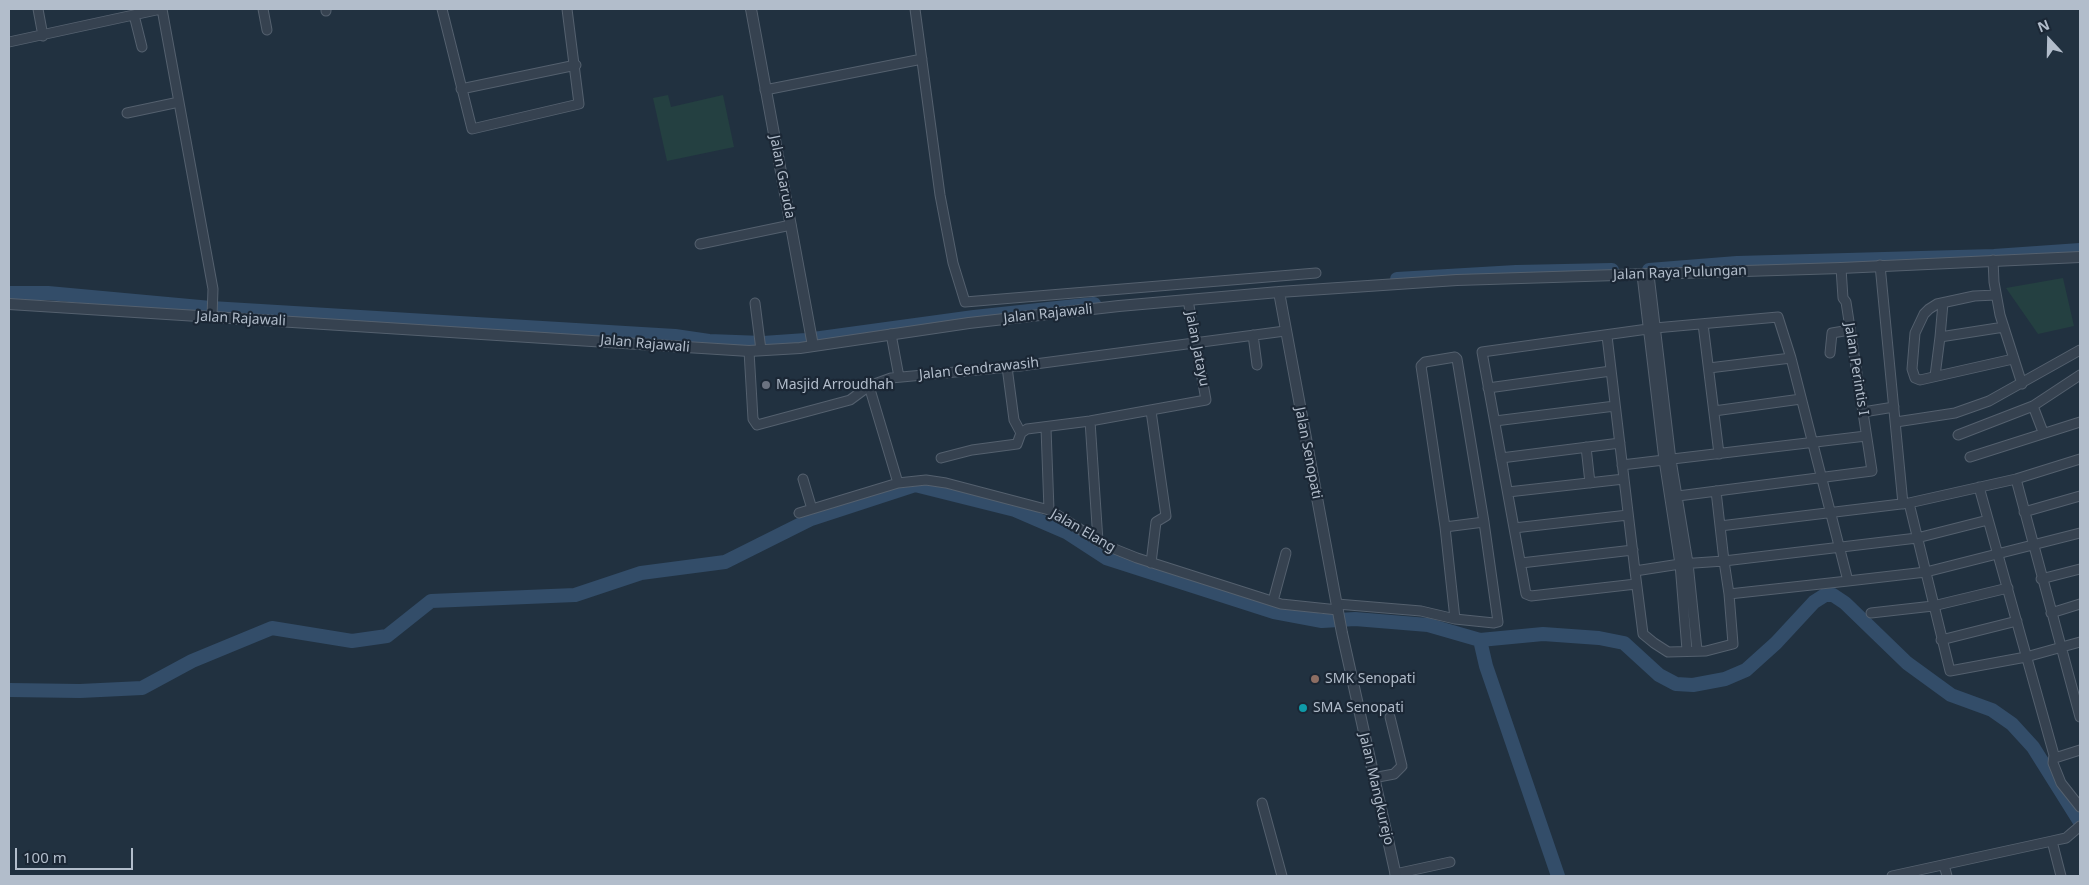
<!DOCTYPE html>
<html>
<head>
<meta charset="utf-8">
<style>
  body { margin:0 }
  #map { position:relative; width:2089px; height:885px; overflow:hidden; background:#213140; font-family:"Noto Sans",sans-serif }
  canvas { display:block }
  .frame { position:absolute; inset:0; border:10px solid #b2bdcb; pointer-events:none }
  .north { position:absolute; left:2024px; top:15px; width:50px; height:50px; -webkit-text-stroke:4px #1b2735; paint-order:stroke; rotate:339deg; font-size:14px; font-weight:700; line-height:20px; text-align:center; color:#b2bdcb }
  .north::after { content:''; display:block; margin:auto; width:18px; height:22px; background:#b2bdcb; clip-path:polygon(50% 0,100% 100%,50% 72%,0 100%) }
  .scale { position:absolute; left:15px; top:848px; width:118px; height:22px; box-sizing:border-box; border:2px solid #b2bdcb; border-top:0; padding-left:6px; font-size:15px; line-height:18px; white-space:nowrap; color:#b2bdcb; -webkit-text-stroke:4px #1b2735; paint-order:stroke }
</style>
</head>
<body>
<div id="map">
<canvas width="2089" height="885"></canvas>
<div class="frame"></div>
<div class="north">N</div>
<div class="scale">100 m</div>
</div>
<script>
const context = document.querySelector('canvas').getContext('2d');
context.lineJoin = 'round';
function fill(path, color) { context.fillStyle = color; context.fill(path, 'evenodd'); }
const shape = rows => new Path2D(rows.map(r => 'M' + r).join(''));
function trace(path, color, width, dash) { context.strokeStyle = color; context.lineWidth = width; context.lineCap = dash ? 'butt' : 'round'; context.setLineDash(dash || []); context.stroke(path); }
function write(font, color, halo, rows, align = 'center') {
  context.font = font + ' "Noto Sans",sans-serif'; context.lineWidth = 4.5; context.setLineDash([]); context.textBaseline = 'middle'; context.strokeStyle = halo; context.fillStyle = color; for (const [text, x, y, turn = 0] of rows) {
    context.save(); context.translate(x, y); context.rotate((+turn || 0) * Math.PI / 180); context.textAlign = isNaN(turn) ? turn : align; if (halo) context.strokeText(text, 0, 0); context.fillText(text, 0, 0); context.restore();
  }
}
fill(shape([
  [668,95,671,107,723,95,734,147,667,161,653,98],
  [2063,278,2074,326,2038,334,2006,288]
]), '#244041');
trace(shape([
  [1649,270,1737,263,1994,256,2080,250],
  [1397,279,1516,272,1612,270],
  [9,293,48,293,211,308,675,336,709,341,763,343,806,340,974,317,1094,304],
  [1480,640,1486,666,1558,876],
  [9,690,80,691,142,688,192,661,272,628,352,641,387,636,431,601,575,595,641,573,725,562,811,519,915,485,1015,510,1066,532,1106,558,1274,612,1322,621,1355,619,1428,625,1480,640,1543,634,1599,638,1624,643,1659,675,1676,684,1693,685,1725,679,1746,670,1776,643,1814,602,1825,595,1833,595,1845,603,1907,663,1951,695,1992,710,2012,724,2033,747,2080,822]
]), '#334d69', 14);
const minor = shape([
  [38,9,43,36],
  [162,9,213,289,212,317],
  [263,9,267,30],
  [326,9,326,11],
  [442,9,472,129,579,104,567,9],
  [915,9,940,195,953,263,965,302,1316,273],
  [134,15,142,47],
  [9,42,161,9],
  [461,89,576,65],
  [765,90,922,59],
  [127,113,179,102],
  [700,244,791,225],
  [1993,260,1994,282,2000,315,2022,384],
  [1880,265,1903,504],
  [1642,275,1664,460,1680,564,1687,650],
  [1649,275,1671,460,1688,563,1697,650],
  [1996,295,1974,296,1937,304,1929,309,1924,314,1915,333,1912,369,1915,378,1920,380,2013,359],
  [755,303,761,350],
  [1943,303,1940,337,2004,327],
  [1703,324,1719,454],
  [891,334,899,377],
  [1253,335,1257,365],
  [1607,336,1635,571],
  [749,351,753,419,757,425,850,400,869,386,891,378,1020,366,1285,331],
  [1830,353,1832,333,1850,330],
  [1007,367,1014,420,1021,433],
  [1709,368,1791,358],
  [1935,376,1940,337],
  [869,386,898,483],
  [1488,388,1611,371],
  [2033,406,2043,432],
  [1151,411,1166,516,1156,522,1151,563],
  [1714,411,1801,399],
  [1863,412,1894,407],
  [1090,421,1098,541],
  [1495,421,1615,406],
  [1896,422,1955,413,1989,401,2080,350],
  [1046,428,1049,510],
  [1958,435,2033,406,2080,375],
  [1586,447,1590,483],
  [1970,457,2080,422],
  [941,458,972,450,1017,444,1021,433,1027,429,1090,421,1206,400,1188,300],
  [1501,458,1620,443],
  [2080,459,2016,479,1909,503,1950,671,2026,657,2080,642],
  [1622,465,1866,436],
  [803,479,812,509],
  [2016,479,2080,717],
  [1979,487,2054,755,2058,757,2080,750],
  [1716,491,1724,561,1729,594,1733,644,1706,651,1668,652,1654,643,1643,634,1635,571,1680,564,1724,561,1917,538,1988,520],
  [1508,492,1624,479],
  [1678,496,1872,471,1846,302,1843,298,1841,268],
  [2024,512,2080,496],
  [799,513,898,483,926,480,946,483,1049,510,1107,546,1137,558,1281,604,1338,610],
  [1720,526,1909,503],
  [1445,527,1484,522],
  [1514,528,1628,515],
  [1521,563,1633,550],
  [2041,579,2080,569],
  [1636,584,1531,596,1526,594,1482,352,1655,328,1778,317,1791,358,1848,581,1926,572,2080,533],
  [1729,594,1848,581],
  [1273,601,1286,553],
  [1337,604,1421,611,1455,619,1494,623,1498,622,1484,522,1457,359,1455,357,1425,362,1421,366,1445,527,1455,619],
  [1871,613,1933,606,2008,588],
  [2051,613,2080,604],
  [1941,640,2017,621],
  [2054,755,2053,763,2061,783,2080,807],
  [1373,778,1394,774,1402,766,1390,717],
  [1262,803,1282,876],
  [2052,841,2061,876],
  [1944,865,1947,876],
  [1395,874,1450,862],
  [1892,876,2052,841,2066,838,2080,826]
]);
const tertiary = shape([
  [751,9,813,346],
  [1279,292,1342,633,1396,876],
  [9,304,749,351,800,348,969,323,1119,306,1279,292,1457,280,1841,268,2080,257]
]);
trace(minor, '#54606e', 11);
trace(tertiary, '#54606e', 12);
trace(minor, '#364250', 9);
trace(tertiary, '#364250', 10);
for (const [x, y, r, color] of [
  [766,385,5,"#6b7280"],
  [1315,679,5,"#8d6e63"],
  [1303,708,5,"#0f9aa8"]
]) { const dot = new Path2D(); dot.arc(x, y, r, 0, 2 * Math.PI); context.fillStyle = color; context.fill(dot); trace(dot, '#1b2735', 2); }
write('14px', '#b2bdcb', '#1b2735', [
  ["Jalan Garuda",782,177,79],
  ["Jalan Raya Pulungan",1680,273,-2],
  ["Jalan Rajawali",1048,314,-6],
  ["Jalan Rajawali",241,319,3],
  ["Jalan Rajawali",645,344,5],
  ["Jalan Jatayu",1197,349,79],
  ["Jalan Cendrawasih",979,369,-6],
  ["Jalan Perintis I",1856,369,81],
  ["Jalan Senopati",1308,453,79],
  ["Jalan Elang",1083,531,30],
  ["Jalan Mangkurejo",1376,789,77]
]);
write('14px', '#b2bdcb', '#1b2735', [
  ["Masjid Arroudhah",776,385],
  ["SMK Senopati",1325,679],
  ["SMA Senopati",1313,708]
], 'left');
</script>
</body>
</html>
